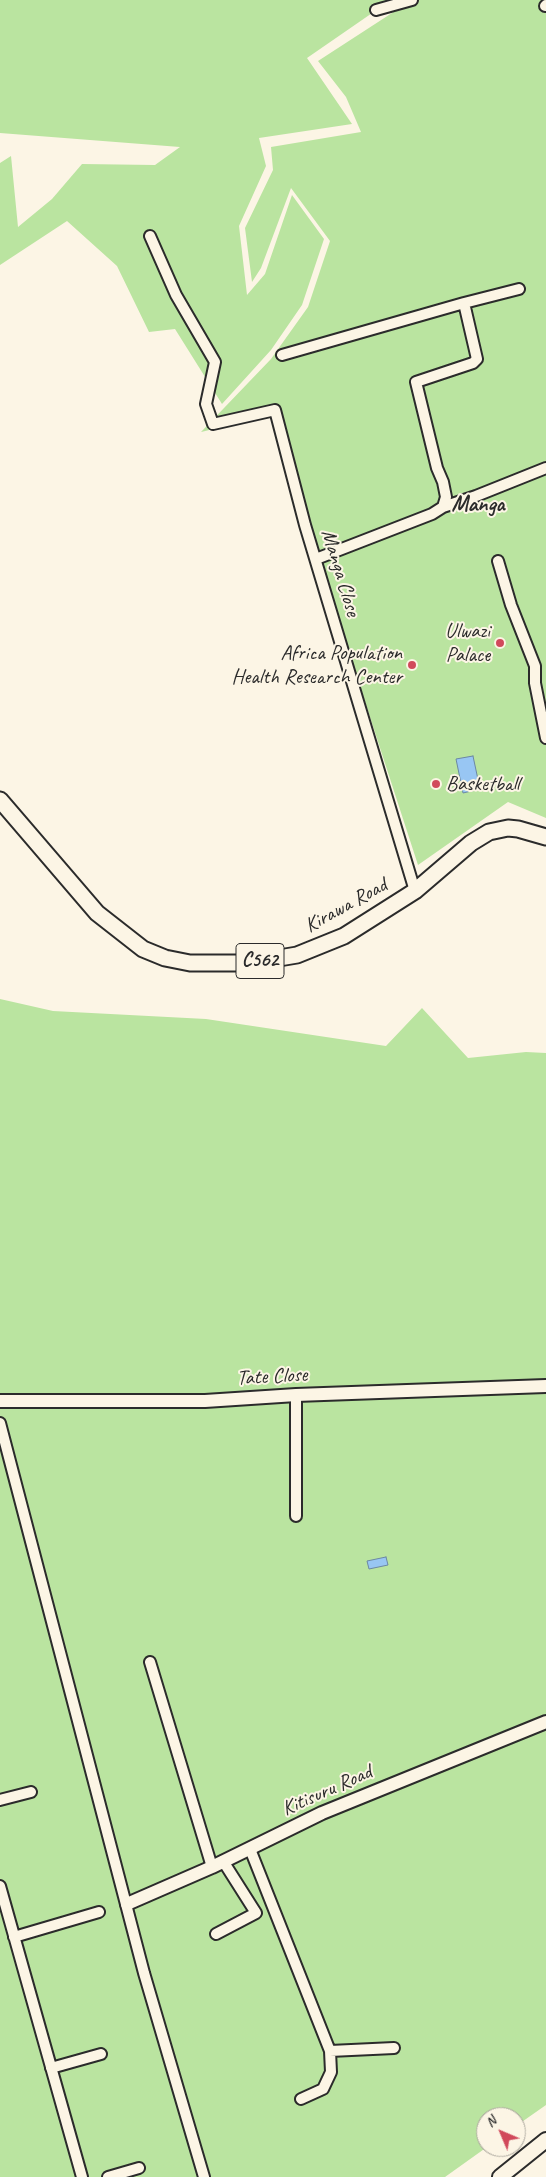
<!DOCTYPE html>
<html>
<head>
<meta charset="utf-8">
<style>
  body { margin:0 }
  #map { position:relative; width:546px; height:2177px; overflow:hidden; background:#fcf5e5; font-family:Caveat,sans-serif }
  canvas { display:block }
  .north { position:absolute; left:476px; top:2107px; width:50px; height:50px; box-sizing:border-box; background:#fcf5e5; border:1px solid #a8a49b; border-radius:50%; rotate:315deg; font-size:14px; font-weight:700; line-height:20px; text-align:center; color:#2b2b2b }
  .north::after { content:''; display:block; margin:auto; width:18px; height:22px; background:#d1495b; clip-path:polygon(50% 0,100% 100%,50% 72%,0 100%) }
</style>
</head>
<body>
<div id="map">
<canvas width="546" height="2177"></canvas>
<div class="north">N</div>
</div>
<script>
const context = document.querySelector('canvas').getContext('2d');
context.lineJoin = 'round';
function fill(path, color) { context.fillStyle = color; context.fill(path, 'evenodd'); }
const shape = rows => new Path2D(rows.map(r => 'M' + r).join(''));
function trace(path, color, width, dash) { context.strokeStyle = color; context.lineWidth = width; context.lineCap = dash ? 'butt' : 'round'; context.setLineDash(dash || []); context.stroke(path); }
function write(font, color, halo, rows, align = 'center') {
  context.font = font + ' Caveat,sans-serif'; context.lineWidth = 4; context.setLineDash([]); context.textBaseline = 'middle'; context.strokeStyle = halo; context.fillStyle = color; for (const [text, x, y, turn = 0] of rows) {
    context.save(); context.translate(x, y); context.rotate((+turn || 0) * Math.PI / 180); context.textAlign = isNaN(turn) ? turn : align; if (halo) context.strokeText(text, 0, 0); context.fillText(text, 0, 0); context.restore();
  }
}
fill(shape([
  [0,0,391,0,307,58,352,124,259,138,266,166,239,226,247,295,265,274,292,195,324,239,302,305,271,350,222,404,175,329,149,332,117,266,67,221,0,265,0,163,11,156,18,227,52,199,82,164,155,165,180,147,0,133],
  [412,0,546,0,546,818,508,802,418,865,272,415,201,432,271,359,308,307,330,241,291,188,261,268,252,282,245,228,273,170,271,147,361,132,346,97,318,61],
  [0,999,53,1011,206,1019,386,1046,422,1008,468,1058,526,1052,546,1053,546,2105,516,2126,516,2117,486,2117,487,2147,445,2177,0,2177]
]), '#bae4a0');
const water = shape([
  [473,756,480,789,463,793,456,759,473,756],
  [386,1557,388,1565,369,1569,367,1561,386,1557]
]);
fill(water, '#98c6f3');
trace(water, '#6c88a3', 1);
const minor = shape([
  [545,6,546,5],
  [376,10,412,0],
  [150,236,176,295,215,362,206,404,213,424,275,410,305,525,415,891],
  [282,355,464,303],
  [443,507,476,496,546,468],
  [316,559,432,514,443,507,446,497,443,482,437,468,416,382,473,363,477,359,464,303,519,289],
  [498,561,511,605,535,666,535,683,546,738],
  [296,1395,296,1516],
  [0,1423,144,1973,204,2177],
  [150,1662,212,1867],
  [0,1800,31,1792],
  [250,1849,330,2051,331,2072,323,2089,301,2099],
  [0,1886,82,2177],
  [216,1934,256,1913,223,1861],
  [14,1937,99,1912],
  [330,2051,394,2048],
  [51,2068,101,2054],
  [108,2177,139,2168]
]);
const tertiary = shape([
  [0,1401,205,1401,296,1395,546,1386],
  [127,1904,212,1867,322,1813,546,1722]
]);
const secondary = shape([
  [500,2177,546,2140]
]);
const primary = shape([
  [0,800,97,913,143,949,165,958,190,963,249,963,297,955,344,936,415,891,471,843,489,832,508,828,518,829,546,837]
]);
trace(minor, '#2b2b2b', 14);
trace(tertiary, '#2b2b2b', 16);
trace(secondary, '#2b2b2b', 18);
trace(primary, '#2b2b2b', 19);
trace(minor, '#fcf5e5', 10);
trace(tertiary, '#fcf5e5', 12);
trace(secondary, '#fcf5e5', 14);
trace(primary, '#fcf5e5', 15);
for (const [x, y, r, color] of [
  [500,643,5,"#d1495b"],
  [412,665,5,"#d1495b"],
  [436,784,5,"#d1495b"]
]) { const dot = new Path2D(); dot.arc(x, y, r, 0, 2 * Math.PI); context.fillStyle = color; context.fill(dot); trace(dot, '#fcf5e5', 2); }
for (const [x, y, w] of [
  [260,961,48]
]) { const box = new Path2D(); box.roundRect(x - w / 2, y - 17.5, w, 35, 4); context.fillStyle = '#fcf5e5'; context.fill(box); trace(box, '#2b2b2b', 1); }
write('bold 20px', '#2b2b2b', null, [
  ["C562",260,961]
]);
write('21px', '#2b2b2b', '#fcf5e5', [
  ["Manga Close",340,573,73],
  ["Kirawa Road",346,906,-29],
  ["Tate Close",272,1377,-3],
  ["Kitisuru Road",327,1791,-24]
]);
write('21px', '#2b2b2b', '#fcf5e5', [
  ["Ulwazi",490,631],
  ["Palace",490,655],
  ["Africa Population",402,653],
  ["Health Research Center",402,677],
  ["Basketball",446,784,"left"]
], 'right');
write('bold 22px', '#2b2b2b', '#fcf5e5', [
  ["Manga",478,505]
]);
</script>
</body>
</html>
